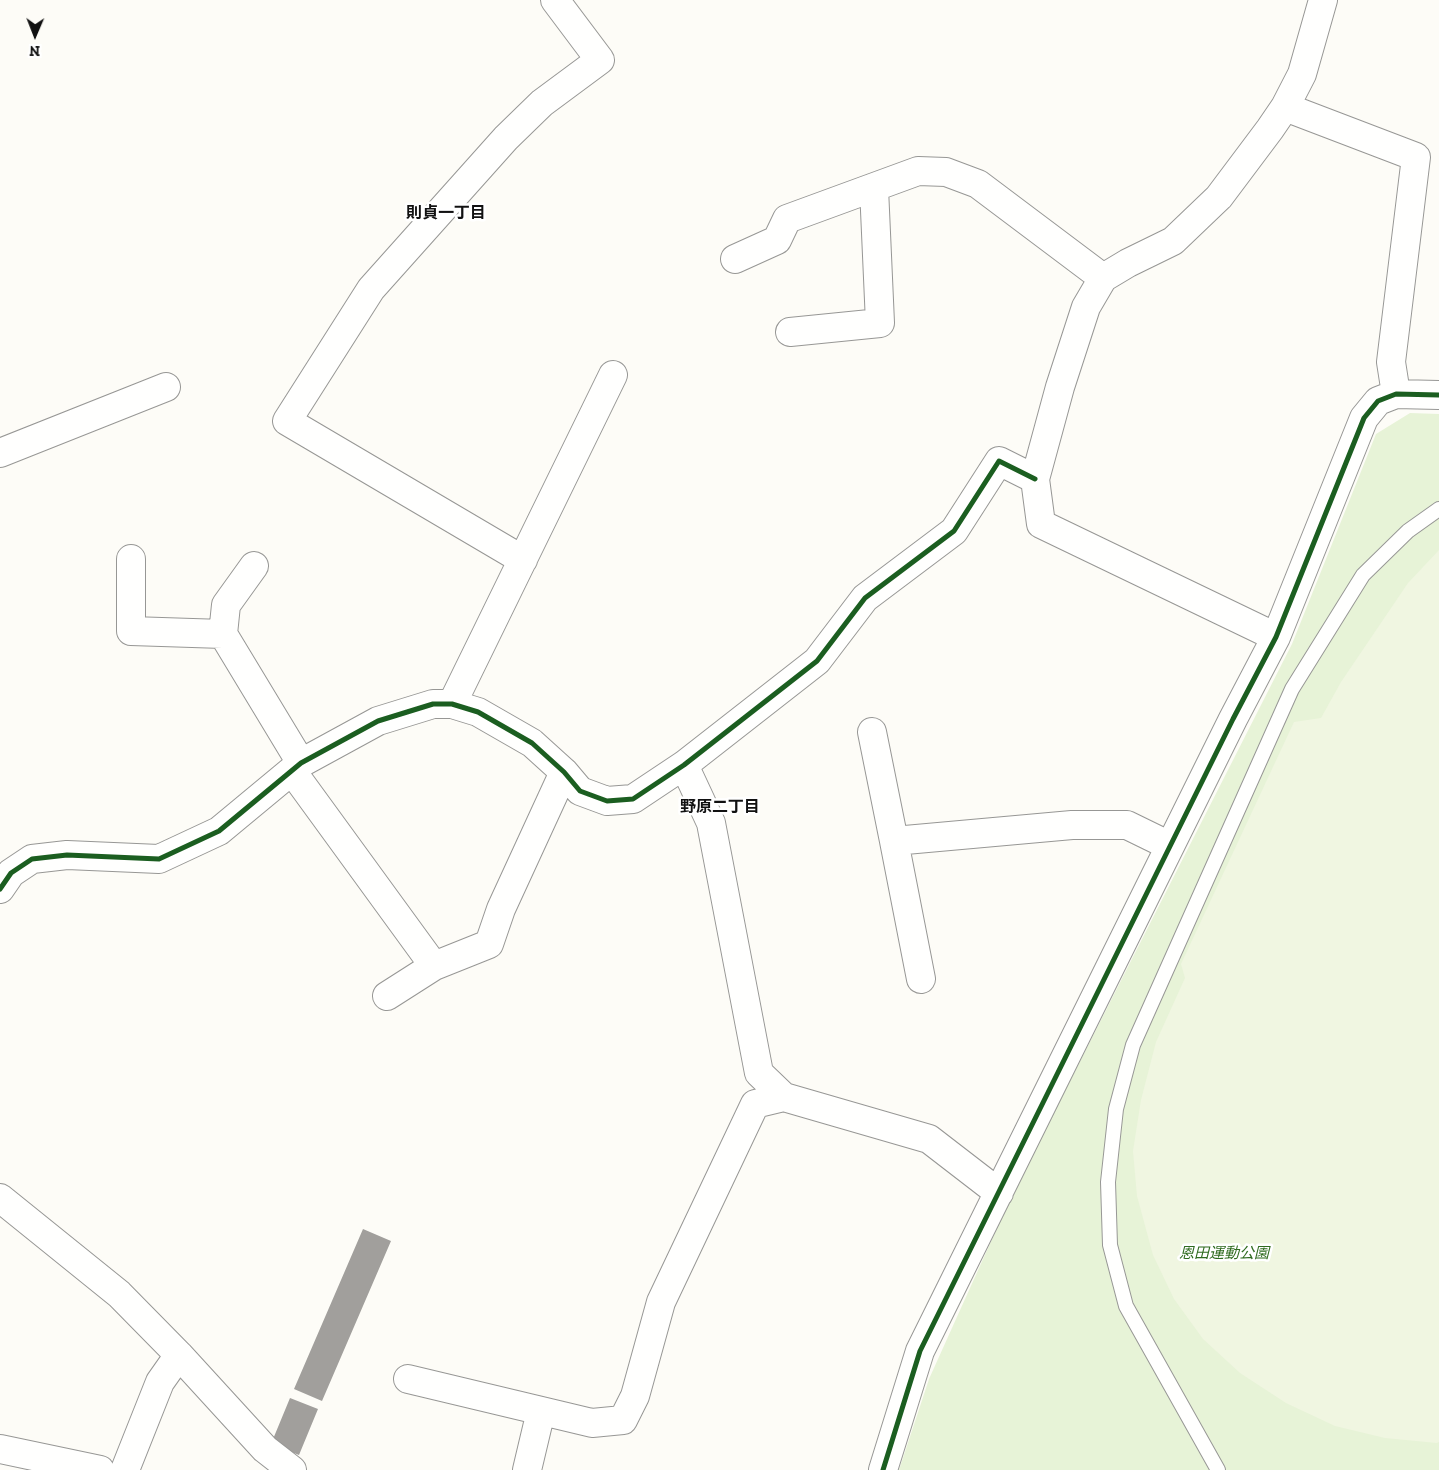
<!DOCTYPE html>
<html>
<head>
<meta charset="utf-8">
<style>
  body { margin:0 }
  #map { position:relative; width:1439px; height:1470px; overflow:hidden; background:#fdfcf7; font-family:"Zilla Slab",serif }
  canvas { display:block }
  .north { position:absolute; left:10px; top:10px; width:50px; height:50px; -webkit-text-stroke:4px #fff; paint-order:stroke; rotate:181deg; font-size:14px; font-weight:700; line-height:20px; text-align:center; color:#111 }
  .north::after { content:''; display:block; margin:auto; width:18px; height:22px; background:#111; clip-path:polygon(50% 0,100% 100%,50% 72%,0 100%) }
</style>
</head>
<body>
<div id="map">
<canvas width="1439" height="1470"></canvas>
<div class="north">N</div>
</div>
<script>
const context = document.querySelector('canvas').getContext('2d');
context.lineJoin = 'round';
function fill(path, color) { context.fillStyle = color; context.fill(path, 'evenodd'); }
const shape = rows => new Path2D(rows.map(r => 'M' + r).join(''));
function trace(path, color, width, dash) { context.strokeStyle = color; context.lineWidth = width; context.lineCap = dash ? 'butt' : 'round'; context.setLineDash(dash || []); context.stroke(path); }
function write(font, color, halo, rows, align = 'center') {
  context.font = font + ' "Zilla Slab","Noto Sans JP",serif'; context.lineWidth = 5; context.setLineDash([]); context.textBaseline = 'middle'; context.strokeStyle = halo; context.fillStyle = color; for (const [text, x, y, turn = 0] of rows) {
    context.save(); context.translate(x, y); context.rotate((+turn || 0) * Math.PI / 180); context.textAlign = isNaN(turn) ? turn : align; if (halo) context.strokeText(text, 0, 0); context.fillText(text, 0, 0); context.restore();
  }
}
fill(shape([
  [1410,413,1439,414,1439,1470,899,1470,929,1379,1011,1197,1292,644,1376,434]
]), '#e7f3d7');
fill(shape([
  [1439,550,1439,1442,1437,1443,1385,1438,1335,1426,1286,1403,1240,1373,1203,1339,1174,1299,1153,1255,1137,1196,1133,1151,1141,1100,1156,1042,1185,978,1181,964,1294,722,1321,718,1341,682,1408,583]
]), '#f0f6e1');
fill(shape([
  [363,1229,391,1241,322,1401,294,1389],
  [290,1398,318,1409,299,1455,271,1444]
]), '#a19f9c');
const lane = shape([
  [1218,1470,1126,1306,1110,1245,1108,1182,1116,1109,1133,1045,1292,689,1363,575,1408,531,1439,509]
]);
const street = shape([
  [1285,107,1416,157,1391,362,1396,394],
  [735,259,777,240,787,219,918,171,946,172,978,184,1103,278],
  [790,332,880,323,874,188],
  [0,453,166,387],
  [131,559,131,631,223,634],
  [523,560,287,421,371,289,506,138,542,103,600,60,555,0],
  [254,566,226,605,223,634,301,763],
  [1276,637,1041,524,1035,479,1060,387,1086,307,1103,278,1128,263,1173,241,1219,197,1270,129,1285,107,1302,74,1323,0],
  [452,704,613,375],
  [872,732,894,841],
  [684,765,711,823,759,1073,784,1097,929,1139,999,1193],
  [292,771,434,966],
  [0,889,11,873,32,859,67,855,159,859,219,831,301,763,378,721,433,704,452,704,478,712,532,743,564,772,580,791,607,801,633,799,684,765,817,661,865,598,954,531,999,461,1035,479],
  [921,979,894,841,1072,825,1127,825,1170,846],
  [387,996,434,966,489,944,501,909,564,772],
  [0,1198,119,1294,179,1355,265,1449,292,1470],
  [408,1379,592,1423,623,1420,635,1396,661,1302,755,1104,784,1097],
  [0,1449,100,1470],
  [125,1470,160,1382,179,1355],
  [527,1470,541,1411],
  [883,1470,920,1351,1233,719,1276,637,1364,418,1378,401,1396,394,1439,395]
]);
trace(lane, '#979795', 16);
trace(street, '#979795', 30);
trace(lane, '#fffffe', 14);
trace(street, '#fffffe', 28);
trace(shape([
  [0,889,11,873,32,859,67,855,159,859,219,831,301,763,378,721,433,704,452,704,478,712,532,743,564,772,580,791,607,801,633,799,684,765,817,661,865,598,954,531,999,461,1035,479],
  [883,1470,920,1351,1233,719,1276,637,1364,418,1378,401,1396,394,1439,395]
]), '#1b5e20', 5);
write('italic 15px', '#2f6b1f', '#fff', [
  ["恩田運動公園",1224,1254]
]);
write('bold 16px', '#111', '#fff', [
  ["則貞一丁目",446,213],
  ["野原二丁目",720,807]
]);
</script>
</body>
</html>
